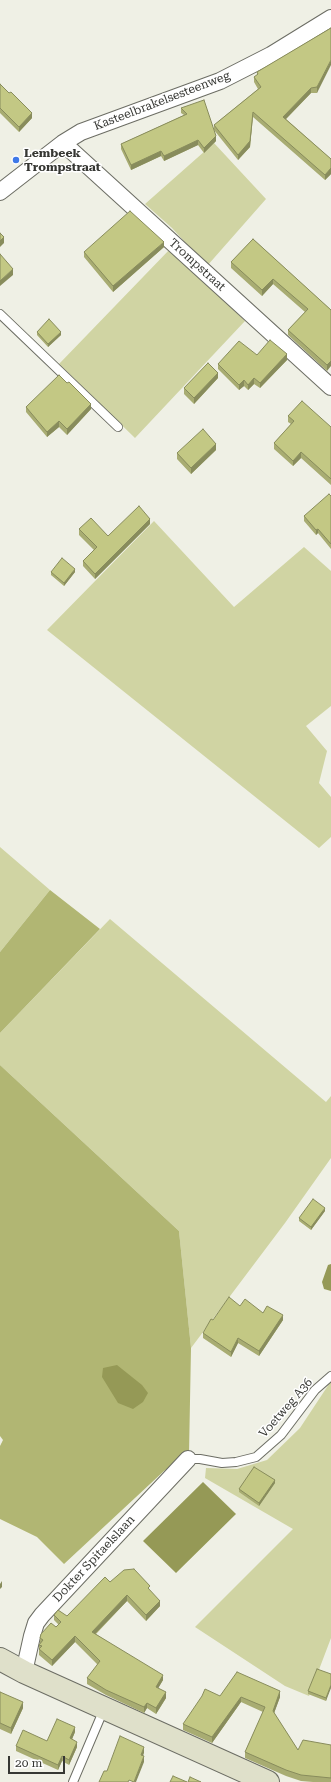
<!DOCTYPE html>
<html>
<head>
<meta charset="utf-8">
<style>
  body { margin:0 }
  #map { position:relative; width:331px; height:1782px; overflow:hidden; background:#eff0e5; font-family:"Roboto Serif",serif }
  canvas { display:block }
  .scale { position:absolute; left:8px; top:1756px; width:57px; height:18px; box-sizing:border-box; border:2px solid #363733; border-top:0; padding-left:5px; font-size:12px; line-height:14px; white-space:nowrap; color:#363733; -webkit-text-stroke:3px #fff; paint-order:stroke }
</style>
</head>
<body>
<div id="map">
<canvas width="331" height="1782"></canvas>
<div class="scale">20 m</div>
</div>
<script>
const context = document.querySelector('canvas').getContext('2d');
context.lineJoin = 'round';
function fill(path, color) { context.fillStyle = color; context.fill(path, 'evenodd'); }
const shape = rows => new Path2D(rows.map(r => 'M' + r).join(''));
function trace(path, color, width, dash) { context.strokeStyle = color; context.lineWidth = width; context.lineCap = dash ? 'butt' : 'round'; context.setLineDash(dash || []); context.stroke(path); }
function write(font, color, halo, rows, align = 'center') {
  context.font = font + ' "Roboto Serif",serif'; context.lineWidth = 3; context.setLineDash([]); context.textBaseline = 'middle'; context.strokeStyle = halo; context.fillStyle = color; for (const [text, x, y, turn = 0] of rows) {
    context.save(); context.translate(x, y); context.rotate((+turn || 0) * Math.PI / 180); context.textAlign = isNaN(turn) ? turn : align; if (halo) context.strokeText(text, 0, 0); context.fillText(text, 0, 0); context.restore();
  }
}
fill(shape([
  [214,143,266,199,207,266,172,228,145,204],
  [171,248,245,321,135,438,59,364],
  [154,521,234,607,304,547,331,571,331,706,306,726,327,751,319,783,331,797,331,837,319,848,47,630],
  [0,847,50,890,0,952],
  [110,919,326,1102,331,1096,331,1158,285,1223,191,1348,179,1231,0,1065,0,1033],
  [331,1381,331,1638,309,1696,285,1686,195,1627,293,1529,205,1478,206,1468,237,1469,267,1460,300,1428]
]), '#d0d4a3');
fill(shape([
  [50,890,100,929,0,1033,0,952],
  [0,1065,179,1231,191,1348,189,1454,164,1471,64,1564,37,1537,0,1519,0,1446,3,1440,0,1436]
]), '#b1b673');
fill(shape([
  [331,1264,331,1291,324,1289,322,1282,328,1265],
  [117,1365,142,1385,148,1393,143,1402,133,1409,118,1403,102,1377,103,1368],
  [203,1482,236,1514,176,1573,143,1541]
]), '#959956');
const lane = shape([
  [0,314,118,427],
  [188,1459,200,1459,222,1463,236,1462,256,1457,281,1435,315,1390,331,1376],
  [73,1782,104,1709]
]);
const street = shape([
  [63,143,331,387],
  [0,192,63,143,81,132,220,81,271,55,331,18],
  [24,1672,32,1636,36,1623,42,1615,188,1459]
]);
const secondary = shape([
  [0,1659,24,1672,268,1782]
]);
trace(lane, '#6c6d64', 10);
trace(street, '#6c6d64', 18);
trace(secondary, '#6c6d64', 24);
trace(lane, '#fff', 8);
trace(street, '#fff', 16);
trace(secondary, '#dfe0ca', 22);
fill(shape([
  [331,28,317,93,311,93,286,119,331,159,331,174,325,180,253,117,250,147,238,160,214,130,216,141,204,153,198,145,164,161,161,156,131,170,121,149,121,144,184,115,181,113,181,108,214,130,214,125,258,89,254,82,254,77,257,75,257,72],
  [0,84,32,118,19,132,0,113],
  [253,239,331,310,327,371,288,335,288,330,305,312,273,284,262,296,231,268,231,262],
  [164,247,113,292,84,257,84,252],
  [37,332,61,335,48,347,37,335],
  [257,355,287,360,260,388,254,384,248,390,244,386,239,390,218,369,218,364],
  [218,378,194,404,184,394,184,388],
  [67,383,91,409,67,435,59,427,47,437,26,412,26,407],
  [288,416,331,427,331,485,301,458,293,466,274,449,274,443,291,424,288,422],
  [216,450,191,474,177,459,177,453],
  [331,496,331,549,318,533,316,535,304,521,304,516],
  [150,524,95,579,83,566,83,561,94,550,79,535,79,529,108,536],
  [51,572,75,572,64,586,51,575],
  [325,1211,311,1230,299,1221,299,1218],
  [240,1306,283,1320,259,1356,238,1343,231,1357,203,1338,203,1333,213,1320],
  [275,1483,259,1506,239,1492,239,1489],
  [110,1582,160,1606,146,1621,127,1601,96,1634,163,1680,158,1688,166,1698,156,1714,147,1708,144,1713,106,1695,87,1684,87,1678,98,1665,75,1642,52,1666,39,1655,39,1645,40,1644,40,1638,56,1627,59,1625,54,1620,54,1615,67,1616],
  [331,1674,326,1701,308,1694,308,1691],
  [0,1692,23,1708,11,1734,0,1729],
  [220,1696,280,1697,274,1713,298,1750,331,1745,331,1782,313,1782,301,1781,286,1776,245,1758,245,1752,263,1712,241,1702,212,1743,183,1730,183,1724],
  [75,1732,72,1739,77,1747,69,1765,62,1761,58,1770,16,1751,16,1746,47,1741]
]), '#a8ac72');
fill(shape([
  [331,60,331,65,317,93,317,87],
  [311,88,311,93,283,122,283,117],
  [253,112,250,147,238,160,238,155],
  [32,113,32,118,19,132,19,127],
  [216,136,216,141,204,153,204,148],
  [198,140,198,145,164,161,164,156],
  [161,151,161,156,131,170,131,165],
  [331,168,331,174,325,180,325,175],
  [4,237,4,243,0,247,0,241],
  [164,242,164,247,113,292,113,286],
  [13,269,13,275,0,286,0,281],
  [273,279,273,284,262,296,262,290],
  [61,332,61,335,48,347,48,344],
  [287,354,287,360,260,388,260,383],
  [331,361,331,366,327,371,327,365],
  [218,373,218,378,194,404,194,398],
  [254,378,254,384,248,390,248,385],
  [244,380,244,386,239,390,239,385],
  [91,404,91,409,67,435,67,429],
  [59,421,59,427,47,437,47,432],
  [216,444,216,450,191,474,191,468],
  [301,452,301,458,293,466,293,461],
  [150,519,150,524,95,579,95,574],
  [318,529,318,533,316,535,316,530],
  [75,569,75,572,64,586,64,583],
  [325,1208,325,1211,311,1230,311,1227],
  [283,1315,283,1320,259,1356,259,1351],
  [238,1338,238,1343,231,1357,231,1352],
  [275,1480,275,1483,259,1506,259,1503],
  [2,1581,2,1587,0,1589,0,1584],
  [127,1595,127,1601,92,1637,92,1632],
  [160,1601,160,1606,146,1621,146,1615],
  [75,1636,75,1642,52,1666,52,1660],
  [163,1675,163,1680,156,1692,156,1687],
  [331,1685,331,1688,326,1701,326,1698],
  [280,1691,280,1697,273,1716,273,1711],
  [166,1692,166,1698,156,1714,156,1708],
  [241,1697,241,1702,212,1743,212,1737],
  [23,1702,23,1708,11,1734,11,1728],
  [147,1703,147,1708,144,1713,144,1707],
  [75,1727,75,1732,70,1744,70,1738],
  [77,1742,77,1747,69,1765,69,1760],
  [144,1747,144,1753,141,1761,141,1755],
  [62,1756,62,1761,58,1770,58,1765],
  [144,1756,144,1762,136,1782,134,1782]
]), '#888c5c');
const building = shape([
  [331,28,331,60,317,87,311,88,283,117,331,159,331,168,325,175,253,112,250,141,238,155,214,125,261,87,254,77,258,74,257,72,331,28],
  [0,84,9,93,11,92,32,113,19,127,0,108,0,84],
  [204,100,216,136,204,148,198,140,164,156,161,151,131,165,121,144,187,114,181,108,204,100],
  [130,211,164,242,113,286,84,252,130,211],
  [0,233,4,237,0,241,0,233],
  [253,239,331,310,331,361,327,365,288,330,308,309,273,279,262,290,231,262,253,239],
  [0,254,13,269,0,281,0,254],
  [49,319,61,332,48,344,37,332,49,319],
  [270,340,287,354,260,383,254,378,248,385,244,380,239,385,218,364,239,341,257,355,270,340],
  [208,363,218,373,194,398,184,388,208,363],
  [59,375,67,383,69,382,91,404,67,429,59,421,47,432,26,407,59,375],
  [302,401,331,427,331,479,301,452,293,461,274,443,294,421,288,416,302,401],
  [203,429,216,444,191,468,177,453,203,429],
  [329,494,331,496,331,544,318,529,316,530,304,516,329,494],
  [139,506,150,519,95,574,83,561,97,547,79,529,91,518,108,536,139,506],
  [62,558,75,569,64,583,51,572,62,558],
  [313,1199,325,1208,311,1227,299,1218,313,1199],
  [229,1297,240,1306,245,1299,263,1313,267,1306,283,1315,259,1351,238,1338,231,1352,203,1333,211,1319,213,1320,229,1297],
  [254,1467,275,1480,259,1503,239,1489,254,1467],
  [134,1569,150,1586,148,1588,160,1601,146,1615,127,1595,92,1632,163,1675,156,1687,166,1692,156,1708,147,1703,144,1707,106,1690,87,1678,100,1661,75,1636,52,1660,39,1649,42,1646,39,1645,43,1640,40,1638,41,1634,51,1623,56,1627,61,1622,54,1615,58,1610,67,1616,105,1577,110,1582,124,1570,134,1569],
  [317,1669,331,1674,331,1685,326,1698,308,1691,317,1669],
  [237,1672,280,1691,273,1711,298,1750,303,1740,331,1745,331,1778,301,1775,286,1770,245,1752,265,1707,241,1697,212,1737,183,1724,202,1696,205,1689,220,1696,237,1672],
  [0,1692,23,1702,11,1728,0,1723,0,1692],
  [57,1719,75,1727,70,1738,77,1742,69,1760,62,1756,58,1765,16,1746,23,1730,47,1741,57,1719],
  [120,1736,144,1747,141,1755,144,1756,134,1782,129,1780,128,1782,99,1782,104,1771,107,1771,120,1736],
  [173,1776,187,1782,170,1782,173,1776],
  [190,1777,201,1782,188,1782,190,1777]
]);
fill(building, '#c3c884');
trace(building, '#888c5c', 1);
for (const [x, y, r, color] of [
  [16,160,4,"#3e78e8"]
]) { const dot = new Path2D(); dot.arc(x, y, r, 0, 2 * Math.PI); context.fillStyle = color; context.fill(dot); trace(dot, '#fff', 1.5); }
write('12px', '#363733', '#fff', [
  ["Kasteelbrakelsesteenweg",162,101,-21],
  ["Trompstraat",197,265,42],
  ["Voetweg A36",286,1408,-49],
  ["Dokter Spitaelslaan",94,1559,-47]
]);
write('bold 12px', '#363733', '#fff', [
  ["Lembeek",24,153],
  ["Trompstraat",24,167]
], 'left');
</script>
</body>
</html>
